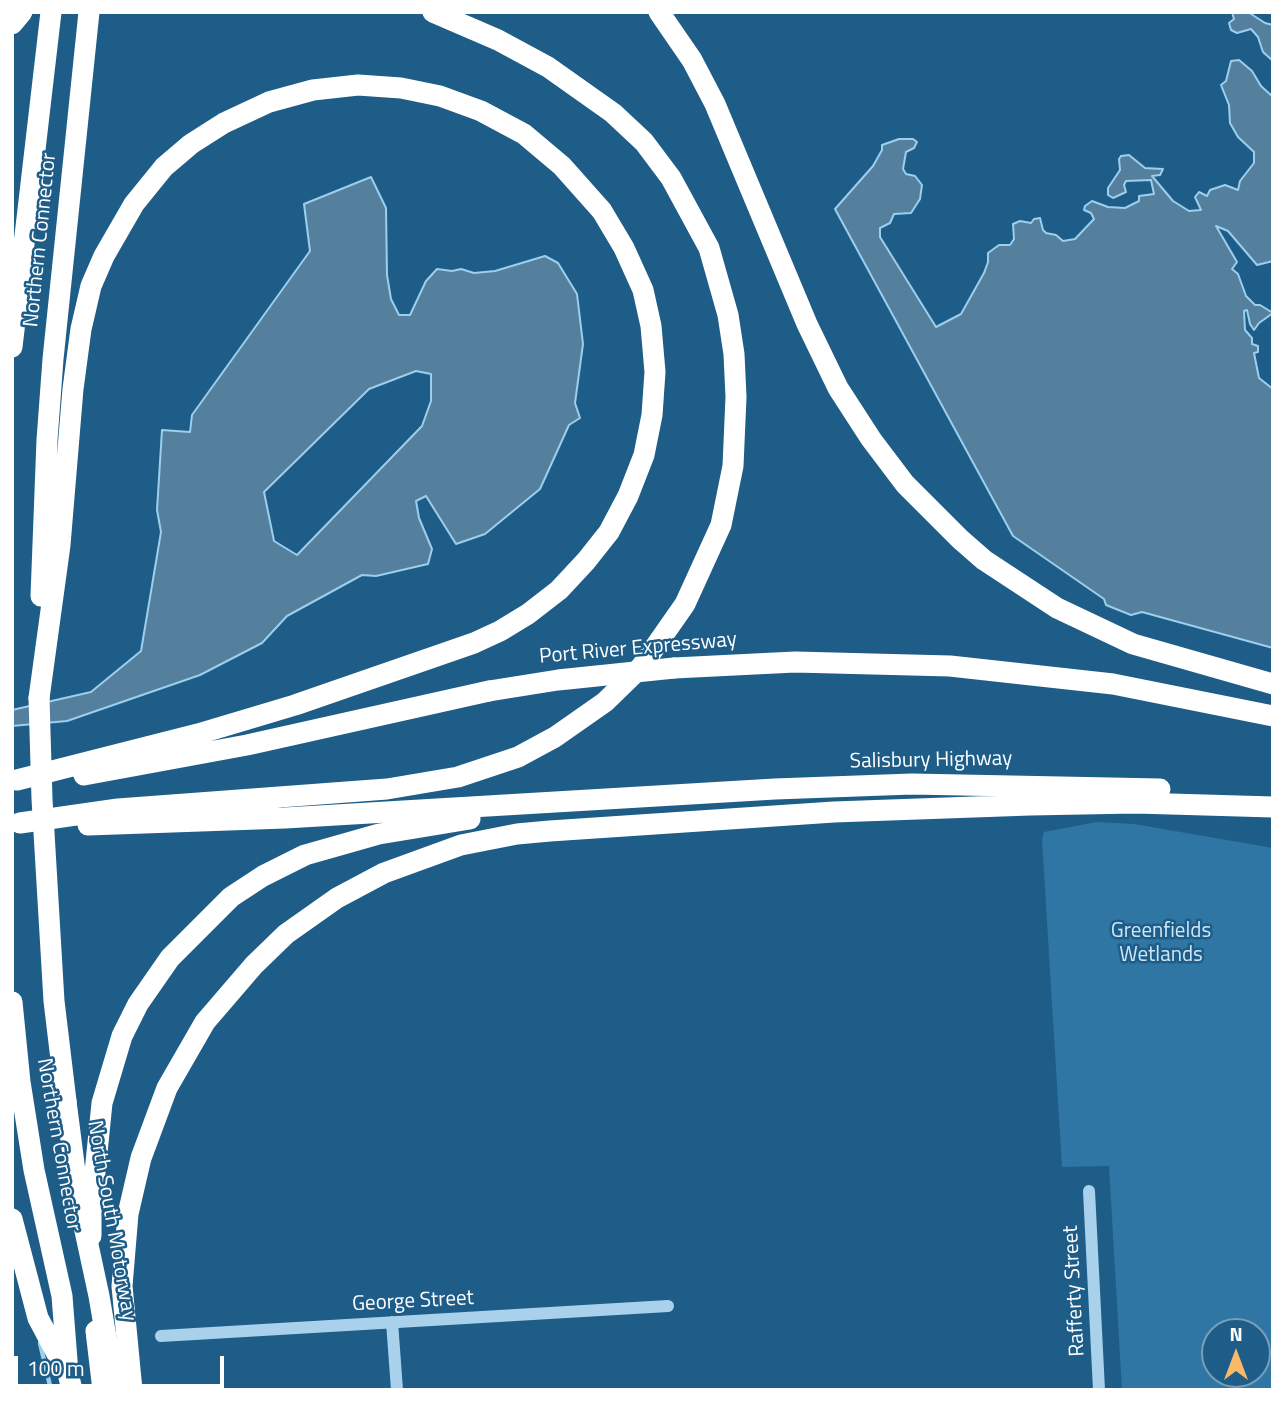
<!DOCTYPE html>
<html>
<head>
<meta charset="utf-8">
<style>
  body { margin:0 }
  #map { position:relative; width:1285px; height:1402px; overflow:hidden; background:#1e5d88; font-family:"Titillium Web",sans-serif }
  canvas { display:block }
  .frame { position:absolute; inset:0; border:14px solid #fff; pointer-events:none }
  .north { position:absolute; left:1201px; top:1318px; width:70px; height:70px; box-sizing:border-box; background:#1e5d88; border:2px solid #789eb8; border-radius:50%; rotate:0deg; font-size:19px; font-weight:700; line-height:28px; text-align:center; color:#fff }
  .north::after { content:''; display:block; margin:auto; width:24px; height:32px; background:#fab968; clip-path:polygon(50% 0,100% 100%,50% 72%,0 100%) }
  .scale { position:absolute; left:14px; top:1356px; width:210px; height:32px; box-sizing:border-box; border:4px solid #fff; border-top:0; padding-left:9px; font-size:21px; line-height:24px; white-space:nowrap; color:#fff; -webkit-text-stroke:5px #1e5d88; paint-order:stroke }
</style>
</head>
<body>
<div id="map">
<canvas width="1285" height="1402"></canvas>
<div class="frame"></div>
<div class="north">N</div>
<div class="scale">100 m</div>
</div>
<script>
const context = document.querySelector('canvas').getContext('2d');
context.lineJoin = 'round';
function fill(path, color) { context.fillStyle = color; context.fill(path, 'evenodd'); }
const shape = rows => new Path2D(rows.map(r => 'M' + r).join(''));
function trace(path, color, width, dash) { context.strokeStyle = color; context.lineWidth = width; context.lineCap = dash ? 'butt' : 'round'; context.setLineDash(dash || []); context.stroke(path); }
function write(font, color, halo, rows, align = 'center') {
  context.font = font + ' "Titillium Web",sans-serif'; context.lineWidth = 5; context.setLineDash([]); context.textBaseline = 'middle'; context.strokeStyle = halo; context.fillStyle = color; for (const [text, x, y, turn = 0] of rows) {
    context.save(); context.translate(x, y); context.rotate((+turn || 0) * Math.PI / 180); context.textAlign = isNaN(turn) ? turn : align; if (halo) context.strokeText(text, 0, 0); context.fillText(text, 0, 0); context.restore();
  }
}
fill(shape([
  [1097,822,1134,824,1273,848,1273,1390,1122,1390,1109,1166,1062,1167,1042,840,1044,832],
  [1215,1332,1257,1332,1257,1374,1215,1374]
]), '#2f76a4');
const water = shape([
  [1232,12,1248,12,1265,23,1273,25,1273,61,1263,52,1258,37,1251,29,1237,33,1231,30,1229,23,1234,19,1232,12],
  [1239,60,1252,71,1261,86,1273,97,1273,261,1257,265,1228,231,1216,226,1237,262,1232,269,1238,274,1246,296,1255,305,1260,305,1273,313,1259,323,1254,330,1250,324,1247,310,1244,311,1245,330,1252,338,1252,344,1258,346,1258,352,1254,353,1259,378,1273,389,1273,648,1142,612,1131,615,1106,605,1104,599,1013,536,835,209,873,166,882,150,882,145,899,139,913,139,917,142,914,148,906,152,903,169,906,174,915,176,922,185,920,199,911,213,894,214,890,223,880,228,880,237,936,327,961,314,984,273,988,262,988,253,999,245,1010,245,1014,239,1013,224,1020,221,1031,223,1034,219,1040,218,1043,230,1046,233,1056,235,1063,241,1075,239,1094,219,1091,213,1084,210,1085,206,1092,201,1108,207,1125,208,1139,201,1139,196,1154,194,1151,180,1126,181,1124,185,1126,192,1113,198,1108,195,1108,188,1120,170,1119,159,1121,156,1129,155,1145,168,1163,169,1160,175,1152,176,1173,201,1189,211,1201,210,1195,197,1199,192,1207,196,1210,190,1225,185,1238,190,1240,181,1254,163,1254,152,1238,137,1230,123,1229,105,1221,85,1226,81,1231,61,1239,60],
  [371,177,386,208,387,275,391,299,399,315,410,315,426,281,437,269,452,271,461,269,474,273,495,271,545,256,558,263,577,294,583,344,575,403,580,418,569,425,540,489,485,534,456,544,426,496,416,501,419,518,432,549,428,564,376,576,362,575,287,616,262,643,200,675,67,721,12,726,12,710,91,692,141,651,161,532,157,510,162,430,190,432,192,415,310,251,304,204,371,177],
  [416,371,431,374,431,401,422,426,297,555,274,541,264,492,369,389,416,371]
]);
fill(water, '#54809e');
trace(water, '#9cceed', 2);
trace(shape([
  [40,1343,51,1390]
]), '#9cceed', 4.5);
trace(shape([
  [1089,1191,1099,1390],
  [392,1322,397,1390],
  [161,1336,668,1306]
]), '#a9d1eb', 12);
trace(shape([
  [659,12,692,60,715,104,807,324,838,388,871,439,905,484,960,539,984,560,1057,608,1133,644,1273,684],
  [12,24,22,12],
  [12,347,51,12],
  [41,596,47,440,53,359,89,12],
  [674,668,795,662,950,666,1113,684,1273,716],
  [84,775,247,745,489,691],
  [17,780,198,734,295,705,474,643,500,631,528,614,559,590,586,561,609,532,628,496,644,455,652,415,655,372,651,326,643,290,624,248,602,211,562,166,524,134,481,111,440,96,401,88,358,85,313,90,269,102,224,123,191,144,164,167,134,204,104,256,91,286,81,329,73,389,60,545,39,698],
  [20,823,118,809,387,789,458,777,518,757,555,737,605,702,641,667,685,604,721,525,733,466,736,397,734,354,728,315,709,248,671,178,644,142,613,113,548,67,498,40,433,12],
  [88,825,285,818,775,789,912,784,1160,789],
  [12,1002,20,1082,34,1170,62,1296,68,1373,72,1390],
  [66,1101,79,1203],
  [12,1219,38,1318,63,1365],
  [91,1236,91,1212,102,1103,122,1036,138,1004,170,958,231,897,263,876,305,855,379,834,470,819],
  [96,1331,103,1390],
  [132,1390,122,1286,128,1214,141,1158,167,1088,205,1022,254,965,286,934,337,898,384,873,461,845,517,834,550,831,834,812,1030,805,1136,803,1273,807]
]), '#fff', 21);
trace(shape([
  [489,691,558,680,674,668],
  [39,698,42,799,54,1001,66,1101],
  [79,1203,99,1296,115,1390]
]), '#fff', 21);
write('21px', '#fff', '#1e5d88', [
  ["Northern Connector",41,240,-84],
  ["Port River Expressway",638,649,-5],
  ["Salisbury Highway",931,761,-1],
  ["Northern Connector",58,1145,80],
  ["North South Motorway",111,1221,80],
  ["Rafferty Street",1075,1291,-93],
  ["George Street",413,1302,-3]
]);
write('21px', '#cee7f8', '#1e5d88', [
  ["Greenfields",1161,932],
  ["Wetlands",1161,956]
]);
</script>
</body>
</html>
